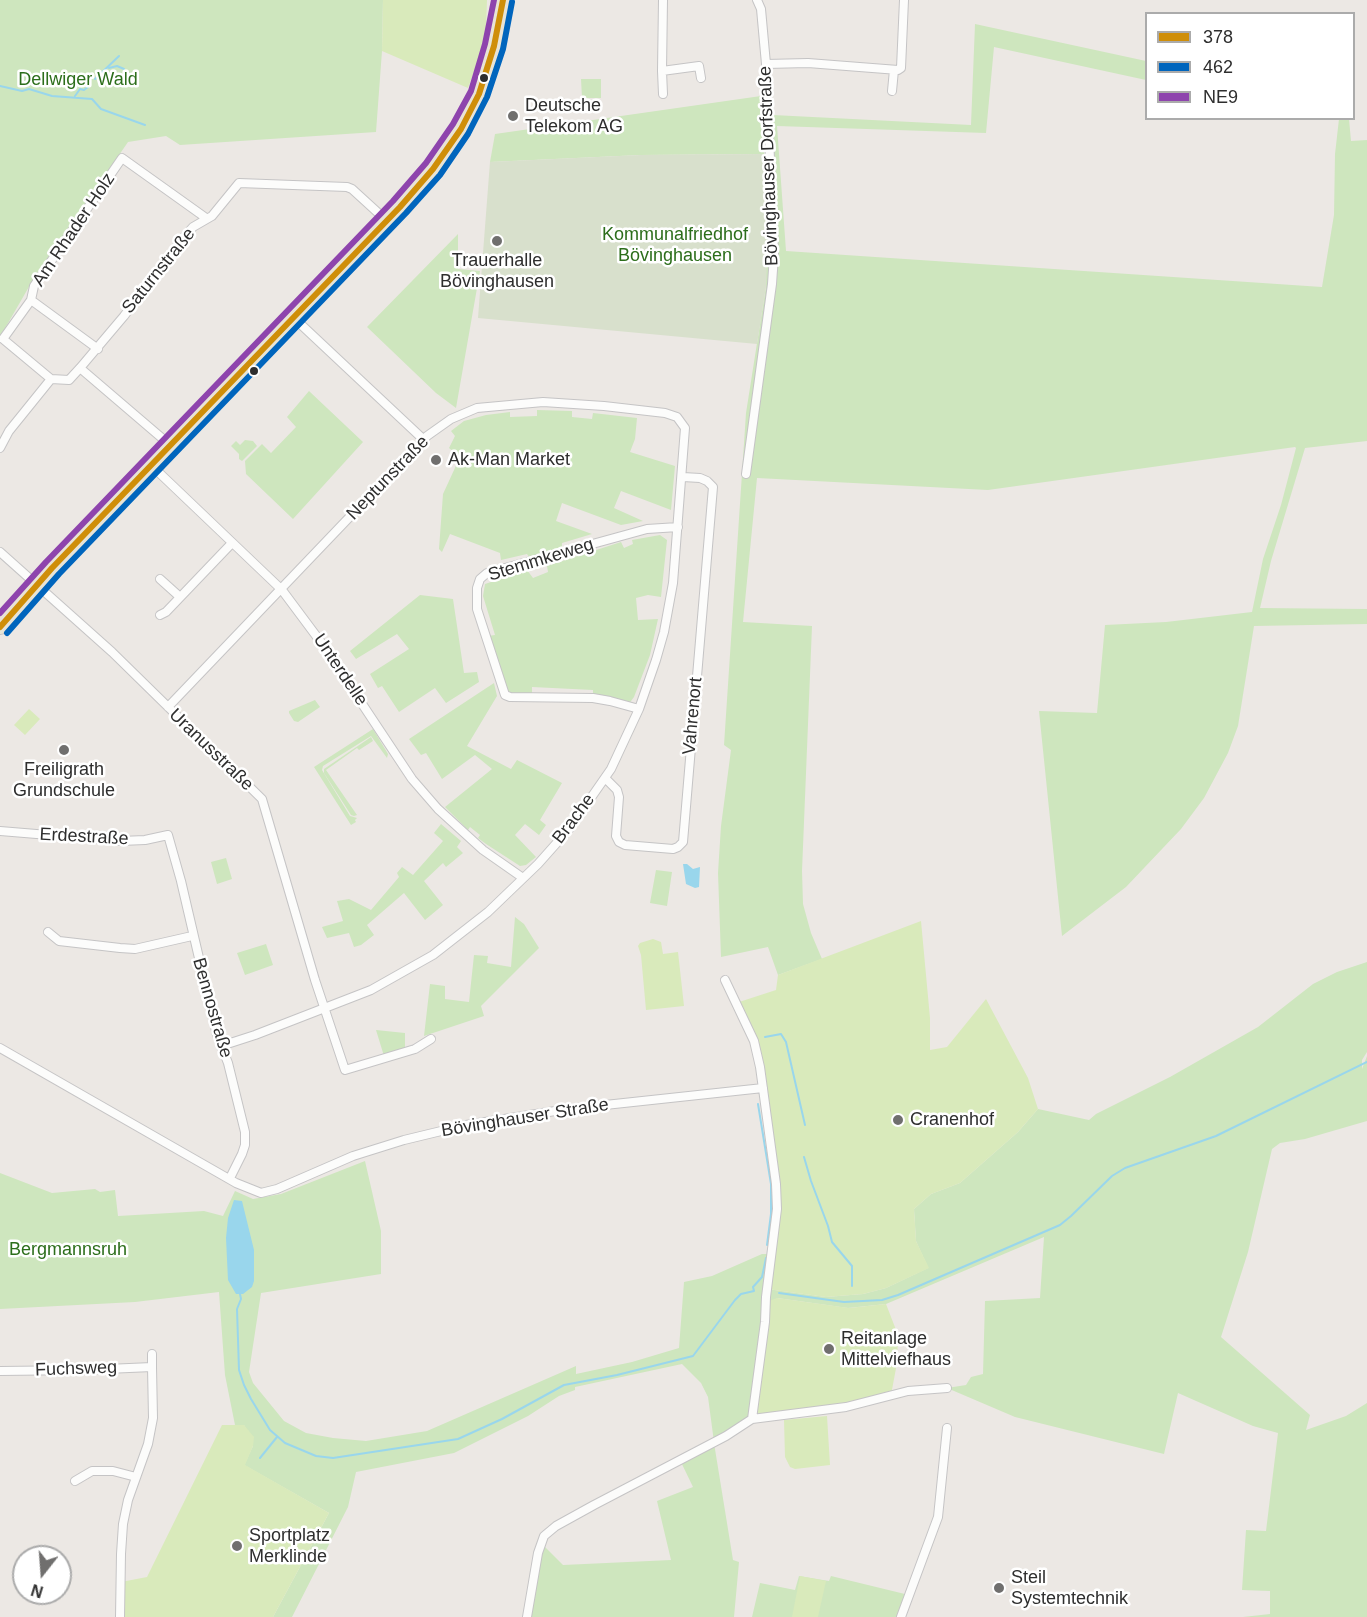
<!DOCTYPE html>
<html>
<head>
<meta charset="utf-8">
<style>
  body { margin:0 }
  #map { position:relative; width:1367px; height:1617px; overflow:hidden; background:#ece8e4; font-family:Helvetica,sans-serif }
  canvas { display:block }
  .legend { position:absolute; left:1145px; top:12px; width:210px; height:108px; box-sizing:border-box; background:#fff; border:2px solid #ababab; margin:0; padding:8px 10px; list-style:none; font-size:18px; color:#2e2e2e }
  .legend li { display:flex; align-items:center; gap:12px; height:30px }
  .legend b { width:30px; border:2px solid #ababab }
  .north { position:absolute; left:12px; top:1545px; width:60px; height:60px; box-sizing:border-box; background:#fff; border:2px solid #ababab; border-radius:50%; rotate:197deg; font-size:16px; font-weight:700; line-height:24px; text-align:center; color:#2e2e2e }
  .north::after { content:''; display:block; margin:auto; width:21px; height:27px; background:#706f6e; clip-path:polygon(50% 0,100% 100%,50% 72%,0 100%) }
</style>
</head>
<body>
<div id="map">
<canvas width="1367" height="1617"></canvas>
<ul class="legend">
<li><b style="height:8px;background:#cf8e09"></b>378</li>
<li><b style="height:8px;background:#0065bd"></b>462</li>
<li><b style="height:8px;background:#8e44ad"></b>NE9</li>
</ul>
<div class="north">N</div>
</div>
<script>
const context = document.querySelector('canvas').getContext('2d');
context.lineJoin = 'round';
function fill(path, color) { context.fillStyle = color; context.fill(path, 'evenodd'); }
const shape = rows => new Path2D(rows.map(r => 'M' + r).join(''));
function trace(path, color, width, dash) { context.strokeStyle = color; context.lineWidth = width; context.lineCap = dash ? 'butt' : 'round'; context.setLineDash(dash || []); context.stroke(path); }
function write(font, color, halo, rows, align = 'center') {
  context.font = font + ' Helvetica,sans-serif'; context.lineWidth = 5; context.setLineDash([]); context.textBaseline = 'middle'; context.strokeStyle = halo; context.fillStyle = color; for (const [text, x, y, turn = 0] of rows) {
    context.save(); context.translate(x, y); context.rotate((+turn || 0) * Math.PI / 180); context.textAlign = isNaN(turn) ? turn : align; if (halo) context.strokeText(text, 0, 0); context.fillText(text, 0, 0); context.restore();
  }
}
fill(shape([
  [0,0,383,0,382,51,376,132,180,145,166,136,128,142,30,285,0,337],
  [975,24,1146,61,1146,80,994,47,986,133,777,126,786,251,1322,287,1334,215,1335,154,1339,119,1349,119,1351,141,1367,140,1367,441,1305,448,1271,561,1260,608,1367,609,1367,624,1254,626,1238,726,1228,753,1204,798,1181,829,1126,887,1062,936,1039,711,1097,713,1105,625,1166,622,1252,612,1263,559,1281,505,1296,448,1295,447,988,490,757,478,743,622,812,626,802,871,803,904,811,933,822,959,778,975,768,947,721,957,718,873,721,826,731,750,724,745,746,413,766,286,763,154,641,155,490,162,495,134,761,96,764,154,773,152,773,115,971,125],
  [601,79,601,98,582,98,581,79],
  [458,234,458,269,480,271,456,408,436,393,367,327],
  [309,391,363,442,293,519,246,474,245,461,262,444,271,453,296,427,287,417],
  [537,410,572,411,572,417,592,419,593,413,637,418,635,439,630,452,675,466,671,510,621,491,614,508,643,521,621,525,562,503,556,521,592,534,562,543,562,551,531,560,527,554,501,560,500,553,450,534,442,552,439,549,443,494,460,457,449,448,455,436,451,431,464,421,486,415,510,412,510,417,537,416],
  [245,440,253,441,257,446,242,461,239,459,239,454,231,446,236,441,240,445],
  [660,535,667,540,661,597,648,595,636,598,638,620,658,619,650,655,634,697,628,705,593,695,593,690,532,687,532,693,513,694,505,689,488,636,495,635,483,596,485,584,527,570,533,578,548,572,547,566,621,542,624,548,633,544,632,540],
  [420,595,453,599,464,673,477,672,479,682,446,703,435,688,399,712,382,686,378,688,370,674,409,649,397,634,356,659,350,651],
  [494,683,497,696,467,746,511,769,517,760,562,783,540,820,546,825,539,835,525,824,515,835,536,857,526,865,520,866,486,844,478,838,480,835,470,827,468,830,445,807,492,769,475,755,442,779,426,753,421,755,409,739],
  [315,700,320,707,298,722,294,721,289,713,289,711],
  [373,729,388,754,387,758,371,736,323,766,322,770,350,816,357,818,355,820,356,822,351,825,314,767],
  [371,737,373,741,359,750,357,748,326,770,357,815,354,816,351,815,324,773,324,769],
  [441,824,461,841,457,847,463,853,446,867,443,863,424,881,443,905,425,920,404,893,367,925,374,935,361,945,354,947,349,933,327,938,322,927,343,921,337,901,349,899,371,910,399,877,397,873,402,867,413,875,443,841,434,833],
  [226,858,232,879,217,884,211,862],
  [656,870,672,872,667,906,650,903],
  [515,917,524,924,539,948,481,1006,484,1016,424,1036,430,984,445,986,445,999,469,1002,474,955,488,956,487,963,511,967],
  [266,944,273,965,245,975,237,953],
  [1367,962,1367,1052,1362,1060,1362,1069,1367,1056,1367,1121,1305,1139,1280,1143,1272,1149,1248,1252,1221,1337,1310,1415,1306,1430,1346,1416,1367,1403,1367,1617,1243,1617,1270,1614,1270,1591,1242,1590,1246,1530,1266,1531,1278,1433,1253,1426,1178,1393,1164,1454,1015,1417,947,1388,966,1385,971,1377,983,1374,985,1301,1040,1298,1044,1237,886,1304,848,1308,777,1298,752,1419,714,1443,733,1560,739,1562,734,1617,527,1617,541,1543,563,1565,671,1560,657,1501,693,1487,680,1460,714,1442,708,1397,701,1383,682,1364,575,1387,575,1390,559,1396,528,1416,454,1453,356,1472,348,1507,292,1617,273,1617,329,1513,244,1465,253,1446,244,1425,235,1425,225,1375,219,1292,135,1302,0,1309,0,1173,52,1193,95,1189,100,1192,115,1190,118,1216,204,1211,223,1216,235,1191,253,1199,281,1194,365,1161,381,1231,381,1274,261,1293,249,1372,253,1383,284,1421,306,1433,333,1438,366,1441,427,1431,576,1366,576,1374,632,1362,679,1348,684,1282,712,1276,762,1254,772,1254,767,1289,826,1297,863,1294,886,1288,928,1268,916,1241,914,1209,931,1194,960,1183,1018,1132,1038,1109,1089,1120,1096,1114,1170,1077,1258,1027,1313,984,1337,972],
  [376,1030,405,1033,405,1050,384,1056],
  [799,1576,829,1581,831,1576,909,1595,901,1617,752,1617,760,1583,795,1590]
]), '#cee6be');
fill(shape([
  [764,154,767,259,766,286,757,344,478,318,490,162,641,155]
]), '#d8e0cc');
fill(shape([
  [383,0,487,0,486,29,478,61,468,88,382,51],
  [29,709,40,719,25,735,14,725],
  [921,921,930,1018,930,1050,947,1047,986,999,1028,1078,1038,1109,1018,1132,960,1183,931,1194,914,1209,916,1241,929,1268,886,1288,863,1294,826,1297,767,1289,777,1209,760,1067,736,1003,776,990,778,975],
  [653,939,661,942,663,954,678,952,684,1006,646,1010,641,955,638,946,640,943],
  [777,1298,849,1308,886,1304,898,1335,897,1363,891,1395,879,1399,752,1419,766,1302],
  [827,1416,830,1465,795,1469,790,1467,785,1457,784,1420],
  [222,1425,244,1425,254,1437,253,1446,245,1465,329,1513,273,1617,120,1617,121,1582,147,1577],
  [800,1576,826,1581,818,1617,792,1617]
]), '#d9eabb');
fill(shape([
  [683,864,687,864,693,869,700,867,699,887,695,888,686,884],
  [234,1200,242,1201,254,1250,254,1281,252,1287,243,1294,236,1294,228,1280,226,1238,228,1218]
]), '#99d6ec');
trace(shape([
  [109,68,117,66,124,69],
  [95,79,119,56],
  [0,86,22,91,29,89,52,96,92,99,101,109,145,125],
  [75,96,80,89,84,90,88,87],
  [765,1037,781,1034,786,1042,805,1125],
  [758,1104,771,1184,771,1214,767,1245],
  [804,1157,811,1181,828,1226,832,1242,852,1266,852,1286],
  [779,1293,844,1302,882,1300,898,1295,1060,1225,1071,1216,1112,1176,1125,1168,1216,1136,1367,1062],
  [240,1294,241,1299,237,1309,239,1370,244,1385,251,1399,270,1430,285,1443,316,1456,333,1458,458,1439,502,1419,564,1385,617,1375,693,1356,735,1300,741,1294,754,1291,753,1287,762,1277,766,1258],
  [260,1458,277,1437]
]), '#99d6ec', 2);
const minor = shape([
  [663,0,662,71,699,66,701,78],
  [766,64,808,63,898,70,901,68,904,0],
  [662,71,663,94],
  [892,91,894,70],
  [31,300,98,349],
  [294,318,424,440],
  [80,368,170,445],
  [51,379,3,339,31,300,34,286,122,158,206,218],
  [0,448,9,431,51,379,69,380,80,368,124,316,184,237,193,227,212,216,239,183,347,187,352,189,387,221],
  [151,465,282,590,323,645,412,779,438,809,483,850,523,878],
  [746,474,772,284,774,255,766,64,761,9,757,0],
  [0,552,112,652,262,799,315,980,345,1070,415,1049,431,1039],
  [160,579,180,597],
  [160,615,166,612,232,543],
  [168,707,427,436,451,419,477,408,543,402,604,406,665,413,677,417,685,428,673,583,664,632,656,660,639,709,611,769,570,828,538,864,488,912,433,955,371,990,255,1035,221,1046],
  [639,709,610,701,593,698,510,697,505,695,477,609,477,588,480,579,487,573,647,529,678,527],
  [605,778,617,790,619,797,616,836,619,842,625,845,673,849,678,847,683,842,713,487,707,481,700,478,683,477],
  [0,831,121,841,145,840,168,835,181,881,217,1035,228,1063,245,1132,245,1145,242,1154,230,1178],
  [48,932,59,941,120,948,135,949,192,936],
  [725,980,754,1041,760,1067,776,1184,777,1209,766,1297,765,1322,752,1419],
  [0,1048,236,1183,261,1193,277,1189,353,1156,404,1140,466,1125,568,1109,763,1088],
  [152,1354,152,1367],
  [0,1371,84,1370,152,1367,153,1418,148,1444,128,1500,123,1524,121,1554,120,1617],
  [75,1481,92,1471,113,1471,136,1477],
  [527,1617,538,1553,544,1536,556,1526,594,1505,726,1436,752,1419,846,1407,908,1391,947,1388],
  [901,1617,938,1517,947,1428]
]);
const primary = shape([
  [0,627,52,568,400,207,433,169,461,129,479,94,494,46,503,0]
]);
trace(minor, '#c5c4c5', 10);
trace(primary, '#c6c5c4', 16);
trace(minor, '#fcfcfb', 8);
trace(primary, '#e8e4d6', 14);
trace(shape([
  [0,627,52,568,400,207,433,169,461,129,479,94,494,46,503,0]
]), '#cf8e09', 6);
trace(shape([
  [7,633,59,574,406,213,440,175,468,134,487,97,503,49,512,2]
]), '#0065bd', 6);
trace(shape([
  [0,613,46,562,393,201,426,163,453,124,471,91,485,44,494,0]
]), '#8e44ad', 6);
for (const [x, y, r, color] of [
  [484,78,5,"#2e2e2e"],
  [513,116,6,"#706f6e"],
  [497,241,6,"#706f6e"],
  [254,371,5,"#2e2e2e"],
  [436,460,6,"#706f6e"],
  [64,750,6,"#706f6e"],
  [898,1120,6,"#706f6e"],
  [829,1349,6,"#706f6e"],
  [237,1546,6,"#706f6e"],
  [999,1588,6,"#706f6e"]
]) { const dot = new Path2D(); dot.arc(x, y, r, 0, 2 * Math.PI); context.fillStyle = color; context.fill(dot); trace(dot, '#fff', 2); }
write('18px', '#2c6e1b', '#fff', [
  ["Dellwiger Wald",78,80],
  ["Kommunalfriedhof",675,235],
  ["Bövinghausen",675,256],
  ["Bergmannsruh",68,1250]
]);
write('18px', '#2e2e2e', '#fff', [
  ["Deutsche",525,106],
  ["Telekom AG",525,127],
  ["Trauerhalle",497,261,"center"],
  ["Bövinghausen",497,282,"center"],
  ["Ak-Man Market",448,460],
  ["Freiligrath",64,770,"center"],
  ["Grundschule",64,791,"center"],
  ["Cranenhof",910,1120],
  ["Reitanlage",841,1339],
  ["Mittelviefhaus",841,1360],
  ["Sportplatz",249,1536],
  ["Merklinde",249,1557],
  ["Steil",1011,1578],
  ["Systemtechnik",1011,1599]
], 'left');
write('18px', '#2e2e2e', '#fff', [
  ["Bövinghauser Dorfstraße",769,166,-92],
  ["Am Rhader Holz",74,230,-56],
  ["Saturnstraße",159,271,-51],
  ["Neptunstraße",388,478,-46],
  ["Stemmkeweg",541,560,-17],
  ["Unterdelle",340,670,56],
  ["Vahrenort",693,716,-85],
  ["Uranusstraße",211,750,44],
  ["Brache",574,819,-53],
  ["Erdestraße",84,837,3],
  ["Bennostraße",212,1008,74],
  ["Bövinghauser Straße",525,1118,-9],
  ["Fuchsweg",76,1369,-2]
]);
</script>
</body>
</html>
